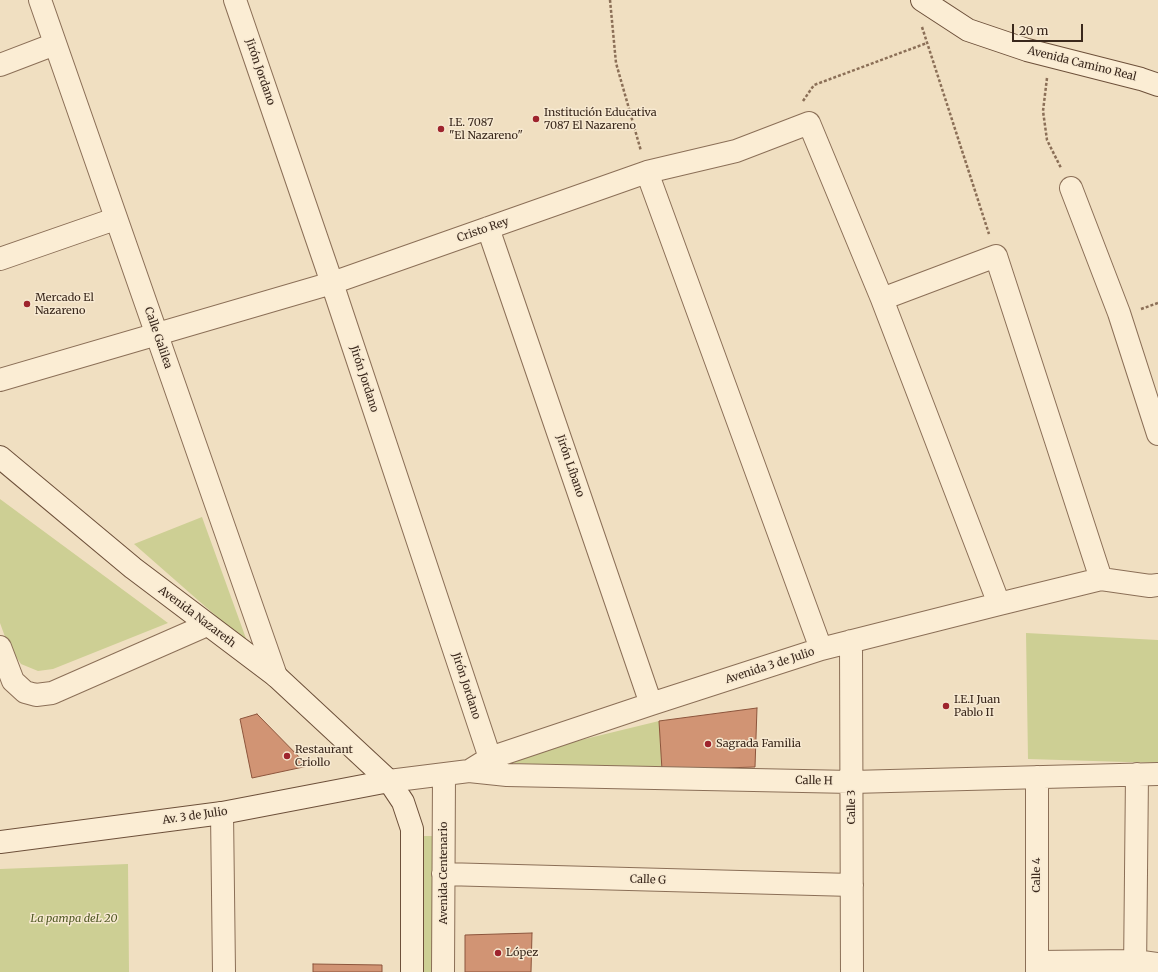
<!DOCTYPE html>
<html>
<head>
<meta charset="utf-8">
<style>
  body { margin:0 }
  #map { position:relative; width:1158px; height:972px; overflow:hidden; background:#f0dfc1; font-family:Merriweather,serif }
  canvas { display:block }
  .scale { position:absolute; left:1012px; top:24px; width:71px; height:18px; box-sizing:border-box; border:2px solid #3a281c; border-top:0; padding-left:5px; font-size:12px; line-height:14px; white-space:nowrap; color:#3a281c; -webkit-text-stroke:3px #f7e9d1; paint-order:stroke }
</style>
</head>
<body>
<div id="map">
<canvas width="1158" height="972"></canvas>
<div class="scale">20 m</div>
</div>
<script>
const context = document.querySelector('canvas').getContext('2d');
context.lineJoin = 'round';
function fill(path, color) { context.fillStyle = color; context.fill(path, 'evenodd'); }
const shape = rows => new Path2D(rows.map(r => 'M' + r).join(''));
function trace(path, color, width, dash) { context.strokeStyle = color; context.lineWidth = width; context.lineCap = dash ? 'butt' : 'round'; context.setLineDash(dash || []); context.stroke(path); }
function write(font, color, halo, rows, align = 'center') {
  context.font = font + ' Merriweather,serif'; context.lineWidth = 3; context.setLineDash([]); context.textBaseline = 'middle'; context.strokeStyle = halo; context.fillStyle = color; for (const [text, x, y, turn = 0] of rows) {
    context.save(); context.translate(x, y); context.rotate((+turn || 0) * Math.PI / 180); context.textAlign = isNaN(turn) ? turn : align; if (halo) context.strokeText(text, 0, 0); context.fillText(text, 0, 0); context.restore();
  }
}
fill(shape([
  [0,499,168,623,53,669,38,671,21,664,8,645,0,623],
  [202,517,248,644,134,544],
  [1026,633,1158,640,1158,763,1028,759],
  [659,721,662,770,513,763,511,757],
  [419,836,436,836,436,972,420,972],
  [128,864,129,972,0,972,0,869]
]), '#cdcf94');
const building = shape([
  [757,708,755,767,662,770,659,721,757,708],
  [257,714,308,766,252,778,240,719,257,714],
  [532,933,531,972,465,972,465,935,532,933],
  [313,964,382,965,382,972,313,972,313,964]
]);
fill(building, '#d19474');
trace(building, '#8c553c', 1);
const street = shape([
  [40,0,276,676],
  [235,0,332,283,490,758],
  [0,65,55,44],
  [647,172,821,649],
  [1071,188,1119,313,1158,434],
  [488,228,651,704],
  [0,259,115,219],
  [882,299,996,256,1101,579],
  [0,380,332,283,647,172,736,151,809,123,882,299,999,604],
  [851,641,852,972],
  [0,647,13,681,25,692,36,695,52,693,207,625],
  [469,771,507,775,852,782,1158,774],
  [389,781,469,771,490,758,651,704,821,649,999,604,1101,579,1150,586,1158,585],
  [222,813,224,972],
  [443,874,852,885],
  [1037,962,1135,961,1158,964],
  [443,972,444,775],
  [1037,972,1037,777],
  [1135,972,1137,774]
]);
const secondary = shape([
  [922,0,968,30,1027,50,1141,79,1158,85],
  [0,457,133,568,276,676,389,781,403,802,412,829,412,972],
  [0,842,222,813,389,781]
]);
trace(street, '#8b6f57', 24);
trace(secondary, '#6d503a', 24);
trace(shape([
  [610,0,616,63,641,151],
  [922,27,989,234],
  [1047,78,1043,111,1047,140,1061,168],
  [803,101,814,85,927,43],
  [1141,309,1158,303]
]), '#8b6f57', 2.5, [3, 2]);
trace(street, '#fbedd4', 22);
trace(secondary, '#fbedd4', 22);
for (const [x, y, r, color] of [
  [536,119,4,"#9e242d"],
  [441,129,4,"#9e242d"],
  [27,304,4,"#9e242d"],
  [946,706,4,"#9e242d"],
  [708,744,4,"#9e242d"],
  [287,756,4,"#9e242d"],
  [498,953,4,"#9e242d"]
]) { const dot = new Path2D(); dot.arc(x, y, r, 0, 2 * Math.PI); context.fillStyle = color; context.fill(dot); trace(dot, '#f7e9d1', 1.5); }
write('11px', '#3a281c', '#f7e9d1', [
  ["Avenida Camino Real",1082,64,14],
  ["Jirón Jordano",260,72,71],
  ["Cristo Rey",483,230,-19],
  ["Calle Galilea",158,338,71],
  ["Jirón Jordano",364,379,72],
  ["Jirón Líbano",570,466,71],
  ["Avenida Nazareth",197,617,37],
  ["Avenida 3 de Julio",770,666,-18],
  ["Jirón Jordano",466,686,72],
  ["Calle H",814,781,1],
  ["Calle 3",852,807,-90],
  ["Av. 3 de Julio",195,816,-8],
  ["Avenida Centenario",444,873,-90],
  ["Calle 4",1037,875,-90],
  ["Calle G",648,880,2]
]);
write('11px', '#3a281c', '#f7e9d1', [
  ["Institución Educativa",544,113],
  ["7087 El Nazareno",544,126],
  ["I.E. 7087",449,123],
  ["\"El Nazareno\"",449,136],
  ["Mercado El",35,298],
  ["Nazareno",35,311],
  ["I.E.I Juan",954,700],
  ["Pablo II",954,713],
  ["Sagrada Familia",716,744],
  ["Restaurant",295,750],
  ["Criollo",295,763],
  ["López",506,953]
], 'left');
write('italic 11px', '#4e5722', '#f7e9d1', [
  ["La pampa deL 20",74,919]
]);
</script>
</body>
</html>
